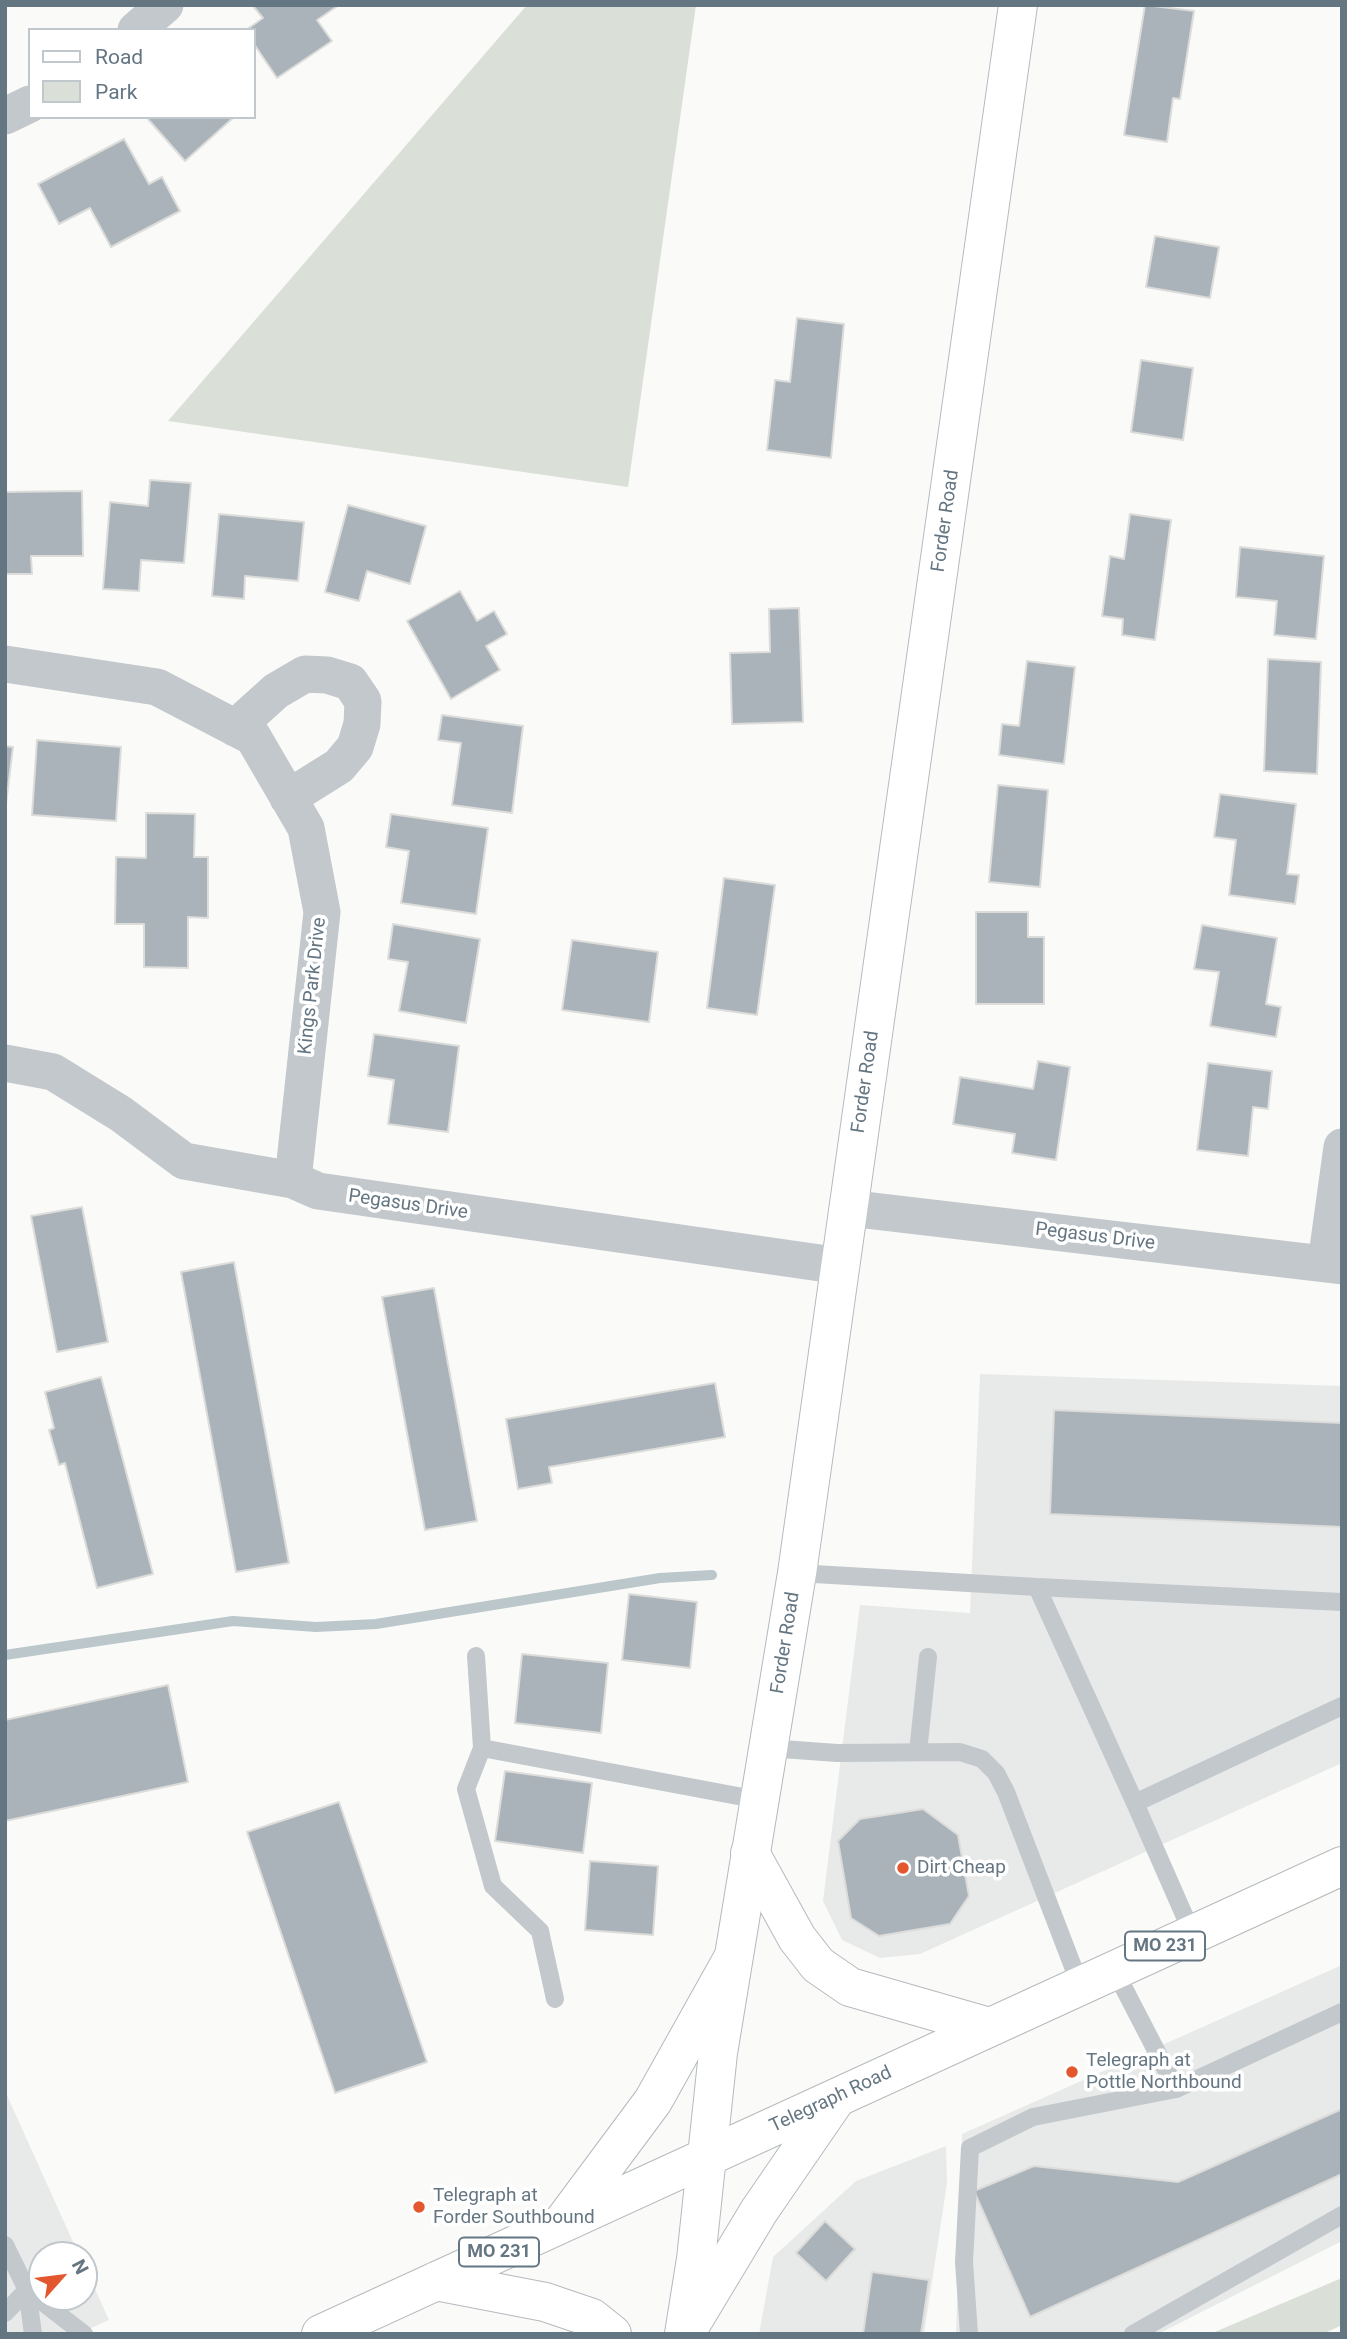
<!DOCTYPE html>
<html>
<head>
<meta charset="utf-8">
<style>
  body { margin:0 }
  #map { position:relative; width:1347px; height:2339px; overflow:hidden; background:#fafaf8; font-family:Roboto,sans-serif }
  canvas { display:block }
  .frame { position:absolute; inset:0; border:7px solid #657683; pointer-events:none }
  .legend { position:absolute; left:28px; top:28px; width:228px; height:91px; box-sizing:border-box; background:#fff; border:2px solid #c1c8cd; margin:0; padding:9px 12px; list-style:none; font-size:21px; color:#657683 }
  .legend li { display:flex; align-items:center; gap:14px; height:35px }
  .legend b { width:35px; border:2px solid #c1c8cd }
  .north { position:absolute; left:28px; top:2241px; width:70px; height:70px; box-sizing:border-box; background:#fff; border:2px solid #c1c8cd; border-radius:50%; rotate:62deg; font-size:19px; font-weight:700; line-height:28px; text-align:center; color:#657683 }
  .north::after { content:''; display:block; margin:auto; width:24px; height:32px; background:#e4572e; clip-path:polygon(50% 0,100% 100%,50% 72%,0 100%) }
</style>
</head>
<body>
<div id="map">
<canvas width="1347" height="2339"></canvas>
<div class="frame"></div>
<ul class="legend">
<li><b style="height:9px;background:#fff"></b>Road</li>
<li><b style="height:19px;background:#dadfd7"></b>Park</li>
</ul>
<div class="north">N</div>
</div>
<script>
const context = document.querySelector('canvas').getContext('2d');
context.lineJoin = 'round';
function fill(path, color) { context.fillStyle = color; context.fill(path, 'evenodd'); }
const shape = rows => new Path2D(rows.map(r => 'M' + r).join(''));
function trace(path, color, width, dash) { context.strokeStyle = color; context.lineWidth = width; context.lineCap = dash ? 'butt' : 'round'; context.setLineDash(dash || []); context.stroke(path); }
function write(font, color, halo, rows, align = 'center') {
  context.font = font + ' Roboto,sans-serif'; context.lineWidth = 7; context.setLineDash([]); context.textBaseline = 'middle'; context.strokeStyle = halo; context.fillStyle = color; for (const [text, x, y, turn = 0] of rows) {
    context.save(); context.translate(x, y); context.rotate((+turn || 0) * Math.PI / 180); context.textAlign = isNaN(turn) ? turn : align; if (halo) context.strokeText(text, 0, 0); context.fillText(text, 0, 0); context.restore();
  }
}
fill(shape([
  [980,1374,1342,1386,1342,1763,920,1954,880,1958,842,1940,823,1901,860,1605,970,1613],
  [1342,1965,1342,2241,1158,2334,956,2334,962,2134],
  [5,2091,79,2255,42,2255,42,2297,84,2297,84,2265,109,2320,78,2334,5,2334],
  [946,2146,947,2183,924,2334,759,2334,773,2257,856,2181]
]), '#e8e9e9');
fill(shape([
  [527,5,696,5,628,487,168,421],
  [1342,2278,1342,2325,1323,2334,1210,2334]
]), '#dadfd7');
trace(shape([
  [5,1655,233,1621,316,1627,376,1624,660,1578,712,1575]
]), '#bbc7cb', 10);
const building = shape([
  [257,5,339,5,317,20,332,41,277,78,254,44,254,30,246,30,263,18,254,7,257,5],
  [1145,5,1194,11,1180,99,1173,98,1167,142,1124,135,1145,5],
  [148,117,234,117,185,161,147,118,148,117],
  [124,139,149,184,162,177,180,211,111,247,90,208,59,224,38,184,124,139],
  [1155,236,1219,247,1210,298,1146,287,1155,236],
  [797,318,844,324,831,458,767,450,775,380,790,382,797,318],
  [1141,360,1193,368,1183,440,1131,432,1141,360],
  [150,480,191,483,184,563,141,560,139,591,103,589,110,502,148,506,150,480],
  [82,491,83,556,31,556,32,574,5,574,5,492,82,491],
  [348,505,426,526,410,584,367,571,359,601,325,592,348,505],
  [219,514,304,522,298,581,245,576,244,599,212,596,219,514],
  [1130,514,1171,520,1155,640,1122,635,1123,619,1102,616,1110,556,1124,559,1130,514],
  [1240,547,1324,556,1316,639,1274,635,1277,601,1236,597,1240,547],
  [460,591,477,621,494,611,507,634,486,646,500,670,451,699,407,621,460,591],
  [799,608,803,722,732,724,730,653,770,652,769,609,799,608],
  [1268,659,1321,662,1317,774,1264,771,1268,659],
  [1027,661,1075,667,1064,764,999,755,1002,724,1019,726,1027,661],
  [442,715,523,726,512,813,452,805,461,743,438,740,442,715],
  [37,740,121,747,116,821,32,815,37,740],
  [5,746,13,747,5,812,5,746],
  [998,785,1048,790,1040,887,989,882,998,785],
  [1220,794,1296,804,1287,874,1299,875,1295,904,1229,895,1236,840,1214,837,1220,794],
  [146,813,195,814,194,857,208,857,208,918,188,917,188,968,144,967,144,924,115,924,116,857,146,858,146,813],
  [391,814,488,828,476,914,401,903,409,851,386,847,391,814],
  [724,878,775,885,757,1015,707,1008,724,878],
  [976,912,1028,912,1028,937,1044,937,1044,1004,976,1004,976,912],
  [393,924,480,939,466,1023,399,1011,408,962,388,959,393,924],
  [1202,925,1277,938,1266,1004,1281,1007,1276,1037,1210,1026,1219,972,1194,969,1202,925],
  [572,940,658,952,649,1022,562,1010,572,940],
  [374,1034,459,1046,448,1132,388,1124,394,1080,368,1076,374,1034],
  [1038,1061,1070,1067,1056,1160,1012,1153,1015,1134,953,1124,960,1077,1033,1089,1038,1061],
  [1208,1063,1272,1071,1268,1109,1253,1107,1248,1156,1197,1150,1208,1063],
  [82,1207,108,1342,57,1352,31,1216,82,1207],
  [234,1262,289,1563,236,1572,181,1272,234,1262],
  [434,1288,477,1521,425,1530,382,1297,434,1288],
  [101,1377,153,1574,97,1588,65,1463,59,1465,49,1430,54,1428,45,1392,101,1377],
  [715,1383,725,1437,549,1467,552,1483,518,1489,506,1419,715,1383],
  [1054,1410,1342,1423,1342,1527,1050,1514,1054,1410],
  [629,1594,697,1602,690,1668,622,1660,629,1594],
  [522,1654,608,1663,601,1733,515,1723,522,1654],
  [168,1685,188,1782,5,1821,5,1720,168,1685],
  [505,1771,592,1783,583,1853,495,1841,505,1771],
  [339,1802,427,2062,335,2093,247,1832,339,1802],
  [923,1809,958,1835,969,1896,950,1924,879,1936,851,1918,838,1841,860,1819,923,1809],
  [590,1861,658,1866,653,1935,585,1930,590,1861],
  [1342,2109,1342,2174,1030,2317,974,2191,1034,2166,1178,2182,1342,2109],
  [825,2221,855,2249,826,2281,796,2253,825,2221],
  [872,2272,929,2280,921,2334,863,2334,872,2272]
]);
fill(building, '#aab3b9');
trace(building, '#dcdcda', 2);
const secondary = shape([
  [684,2334,696,2259,718,2053,797,1573,1018,5]
]);
const primary = shape([
  [750,1853,797,1938,818,1965,850,1987,989,2027],
  [563,2222,653,2101,733,1958],
  [436,2281,545,2302,592,2318,612,2334],
  [321,2334,1342,1866],
  [685,2334,759,2211,836,2099]
]);
trace(secondary, '#b3babf', 40);
trace(primary, '#b5babe', 40);
trace(shape([
  [797,1573,1037,1587,1135,1803],
  [1037,1587,1342,1602],
  [476,1656,482,1748],
  [768,1748,837,1753,960,1752,982,1759,996,1773,1006,1792,1080,1985],
  [918,1752,928,1657],
  [1192,1933,1135,1803,1342,1706],
  [1114,1969,1176,2089,1342,2012],
  [555,1999,540,1931,493,1886,466,1789,482,1748,759,1800],
  [5,2245,27,2290,33,2334],
  [27,2290,84,2334],
  [5,2313,27,2290],
  [969,2334,964,2262,970,2148,1033,2117,1176,2089],
  [1133,2334,1342,2215]
]), '#c3c8cc', 18);
trace(shape([
  [136,30,165,5],
  [5,116,30,104],
  [5,664,157,687,253,737,306,828,322,912,293,1180],
  [235,728,276,691,305,674,327,675,350,682,363,701,362,724,355,747,339,766,288,798],
  [5,1063,53,1072,121,1114,184,1161,293,1180,318,1191,841,1266],
  [848,1208,1342,1266],
  [1326,1263,1342,1147]
]), '#c3c8cc', 37);
trace(secondary, '#fff', 38);
trace(primary, '#fff', 38);
for (const [x, y, r, color] of [
  [903,1868,7,"#e4572e"],
  [1072,2072,7,"#e4572e"],
  [419,2207,7,"#e4572e"]
]) { const dot = new Path2D(); dot.arc(x, y, r, 0, 2 * Math.PI); context.fillStyle = color; context.fill(dot); trace(dot, '#fff', 2.5); }
for (const [x, y, w] of [
  [1165,1946,80],
  [499,2252,80]
]) { const box = new Path2D(); box.roundRect(x - w / 2, y - 14.5, w, 29, 5); context.fillStyle = '#fff'; context.fill(box); trace(box, '#657683', 2); }
write('bold 18px', '#657683', null, [
  ["MO 231",1165,1946],
  ["MO 231",499,2252]
]);
write('19px', '#657683', '#fff', [
  ["Forder Road",946,521,-82],
  ["Kings Park Drive",313,986,-84],
  ["Forder Road",866,1082,-82],
  ["Pegasus Drive",408,1205,8],
  ["Pegasus Drive",1095,1237,7],
  ["Forder Road",786,1643,-81],
  ["Telegraph Road",831,2100,-25]
]);
write('19px', '#657683', '#fff', [
  ["Dirt Cheap",917,1868],
  ["Telegraph at",1086,2061],
  ["Pottle Northbound",1086,2083],
  ["Telegraph at",433,2196],
  ["Forder Southbound",433,2218]
], 'left');
</script>
</body>
</html>
